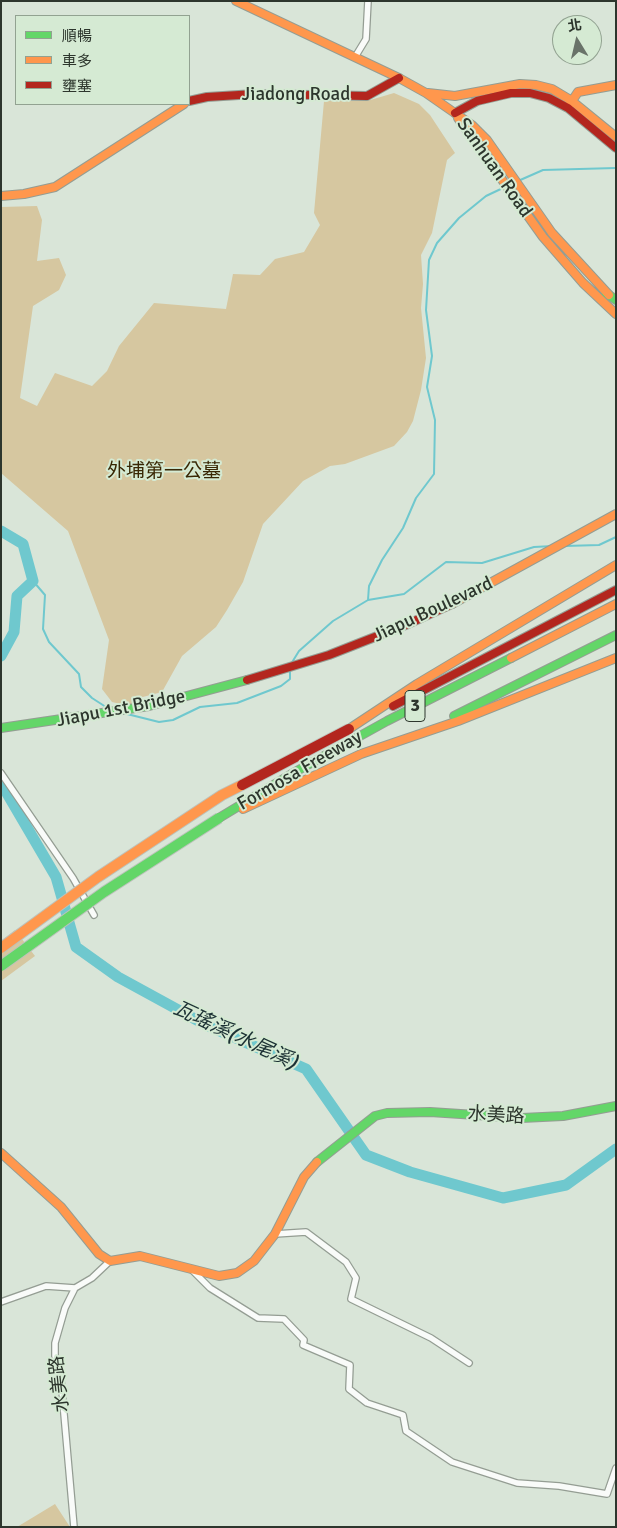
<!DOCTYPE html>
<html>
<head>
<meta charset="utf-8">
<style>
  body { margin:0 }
  #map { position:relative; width:617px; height:1528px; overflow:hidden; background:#d9e5d8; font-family:Signika,"Noto Sans TC",sans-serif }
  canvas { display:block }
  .frame { position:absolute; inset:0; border:2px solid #2d362d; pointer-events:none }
  .legend { position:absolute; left:15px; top:15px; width:175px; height:90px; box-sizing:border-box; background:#d5ead3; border:1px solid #92a291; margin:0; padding:6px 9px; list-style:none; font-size:15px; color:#2d362d }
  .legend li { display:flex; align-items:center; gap:10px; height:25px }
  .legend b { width:25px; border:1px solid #92a291 }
  .north { position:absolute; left:552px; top:15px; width:50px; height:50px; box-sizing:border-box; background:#d5ead3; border:1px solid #92a291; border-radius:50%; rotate:351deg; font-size:14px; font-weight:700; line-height:20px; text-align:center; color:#2d362d }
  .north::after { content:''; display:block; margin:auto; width:18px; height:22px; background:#697369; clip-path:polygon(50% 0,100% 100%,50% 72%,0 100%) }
</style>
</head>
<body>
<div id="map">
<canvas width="617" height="1528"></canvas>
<div class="frame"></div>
<ul class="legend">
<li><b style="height:6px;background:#63d668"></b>順暢</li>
<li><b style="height:6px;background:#ff974d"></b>車多</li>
<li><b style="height:6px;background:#b3261e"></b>壅塞</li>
</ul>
<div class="north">北</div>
</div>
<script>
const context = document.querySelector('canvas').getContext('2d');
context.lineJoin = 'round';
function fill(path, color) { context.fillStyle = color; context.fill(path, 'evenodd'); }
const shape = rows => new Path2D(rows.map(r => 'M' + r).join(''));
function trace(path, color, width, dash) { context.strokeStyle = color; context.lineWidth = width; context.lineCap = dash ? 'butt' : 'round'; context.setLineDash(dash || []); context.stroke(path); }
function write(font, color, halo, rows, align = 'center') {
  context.font = font + ' Signika,"Noto Sans TC",sans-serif'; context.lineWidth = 4; context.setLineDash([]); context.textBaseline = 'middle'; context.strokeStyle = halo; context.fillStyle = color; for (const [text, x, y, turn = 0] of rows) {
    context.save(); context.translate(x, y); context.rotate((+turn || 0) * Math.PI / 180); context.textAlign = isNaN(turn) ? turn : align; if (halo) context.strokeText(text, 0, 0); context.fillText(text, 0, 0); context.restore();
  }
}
fill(shape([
  [394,93,419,104,430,115,455,153,447,160,432,233,421,255,423,284,421,308,426,358,421,390,413,421,407,432,394,446,345,464,330,466,303,481,263,524,243,582,227,610,216,627,182,656,162,692,139,698,129,706,112,702,102,689,109,640,68,531,1,473,1,207,37,206,42,220,37,261,59,258,66,275,59,290,33,306,20,398,37,406,55,373,92,386,107,371,119,346,154,303,226,309,233,274,260,275,275,259,304,252,320,225,314,213,324,101,367,101],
  [15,930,35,956,1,981,1,941],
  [55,1504,70,1527,17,1527]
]), '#d6c7a0');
trace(shape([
  [518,181,543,170,616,168],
  [565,546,599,545,616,537],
  [33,581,45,595,43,629,49,642,79,674,81,687,92,698,109,709],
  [368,600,369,586,382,560,403,528,416,498,434,474,435,420,427,387,432,356,426,310,429,260,437,243,459,218,486,196,505,187],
  [291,664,299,651,333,621,368,600,404,594,446,562,482,563,534,547,553,546],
  [123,713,159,722,173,720,200,707,237,703,281,686,290,679,290,669]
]), '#6fc8ce', 2);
trace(shape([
  [1,531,23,544,33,581,17,596,14,632,1,656],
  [1,783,56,877,76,947,118,977,204,1024,306,1069,366,1155,410,1172,503,1198,566,1185,616,1149]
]), '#6fc8ce', 11);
const street = shape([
  [355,57,366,39,368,1],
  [1,773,73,878,94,915],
  [275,1234,306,1232,346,1262,356,1278,351,1299,431,1338,469,1363],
  [192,1270,210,1288,258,1318,284,1319,304,1340,303,1345,350,1365,349,1389,367,1403,403,1415,406,1431,452,1462,517,1483,559,1486,607,1494,616,1468],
  [1,1302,46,1286,75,1288],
  [74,1527,61,1380,55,1356,55,1343,65,1308,75,1288,92,1278,110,1261]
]);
const fast = shape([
  [606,293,616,300],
  [454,716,616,635],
  [1,728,149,706,247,680],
  [219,818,295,772,387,721,511,658],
  [317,1162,375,1116,387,1113,430,1112,522,1118,563,1116,616,1106]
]);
const slow = shape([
  [236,1,399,78,426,93,472,125,487,140,552,233,609,295],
  [428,93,455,96,520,84,536,85,552,89,572,101,616,137],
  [570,104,578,92,616,85],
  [458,118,543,237,583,283,616,314],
  [1,196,24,194,55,187,184,104],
  [452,604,616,514],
  [511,658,616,604],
  [349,729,417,684,616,565],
  [243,809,361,754,458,721,616,658],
  [1,1153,61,1207,99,1254,110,1261,140,1256,219,1276,237,1273,254,1261,275,1234,304,1177,317,1162]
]);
const jam = shape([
  [189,101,207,97,255,94,367,96,399,78],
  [455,113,477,101,511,93,530,93,549,98,568,108,616,148],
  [247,680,329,655,408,624,452,604],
  [393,706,616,590]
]);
trace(street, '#949d93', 8);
trace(fast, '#949d93', 10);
trace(slow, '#949d93', 10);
trace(jam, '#949d93', 10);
trace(street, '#f9fbf9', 5.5);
trace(fast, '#63d668', 8);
trace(slow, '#ff974d', 8);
trace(jam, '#b3261e', 8);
const fastBridge = shape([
  [1,966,104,892,219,818]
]);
const slowBridge = shape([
  [1,948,98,877,222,795,242,785]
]);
const jamBridge = shape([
  [242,785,349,729]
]);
trace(fastBridge, '#bcc2bb', 12, []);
trace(slowBridge, '#bcc2bb', 12, []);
trace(jamBridge, '#bcc2bb', 12, []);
trace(fastBridge, '#63d668', 10);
trace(slowBridge, '#ff974d', 10);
trace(jamBridge, '#b3261e', 10);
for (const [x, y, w] of [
  [415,706,20]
]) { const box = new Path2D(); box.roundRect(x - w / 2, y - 15.5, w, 31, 4); context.fillStyle = '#d5ead3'; context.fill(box); trace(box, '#2d362d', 1); }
write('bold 18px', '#2d362d', null, [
  ["3",415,706]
]);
write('19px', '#2d362d', '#d5ead3', [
  ["Jiadong Road",296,95],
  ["Sanhuan Road",494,168,55],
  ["Jiapu Boulevard",433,610,-25],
  ["Jiapu 1st Bridge",121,709,-11],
  ["Formosa Freeway",300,771,-30],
  ["水美路",496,1116,3],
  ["水美路",60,1384,-96]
]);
write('19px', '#392704', '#d5ead3', [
  ["外埔第一公墓",164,472]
]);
write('italic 20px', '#1c3134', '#d5ead3', [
  ["瓦瑤溪(水尾溪)",235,1036,25]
]);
</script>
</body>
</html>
